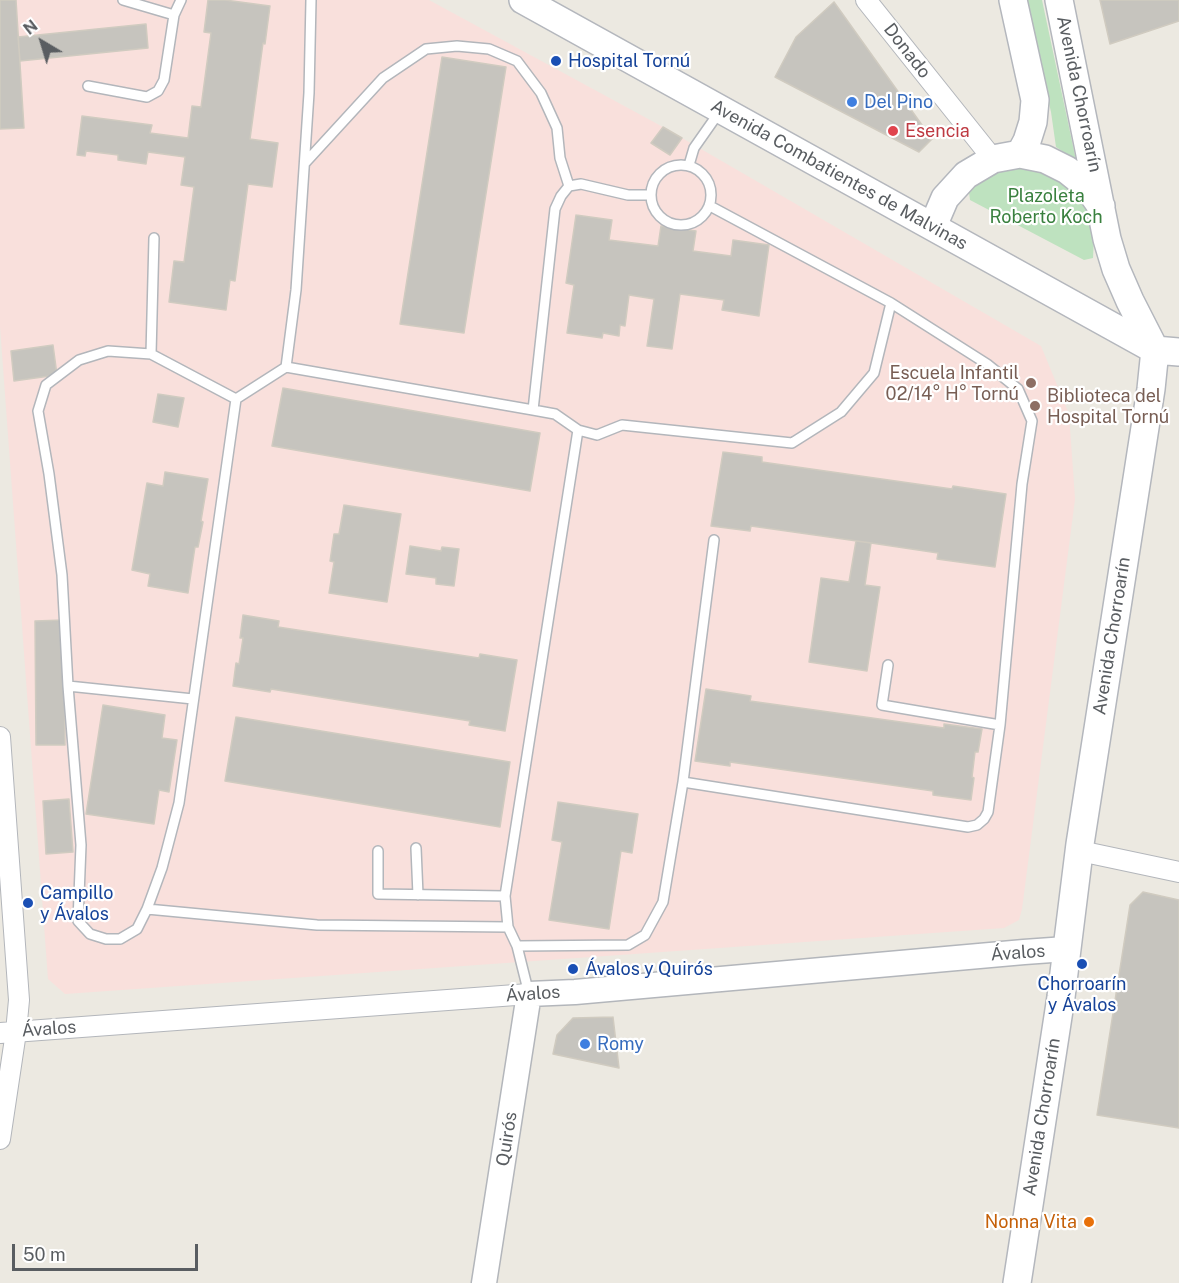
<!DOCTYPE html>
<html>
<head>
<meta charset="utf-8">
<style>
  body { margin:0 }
  #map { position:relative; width:1179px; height:1283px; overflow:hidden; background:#ece9e1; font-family:"Public Sans",sans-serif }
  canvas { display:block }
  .north { position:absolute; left:12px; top:12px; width:60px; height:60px; -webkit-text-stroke:4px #fff; paint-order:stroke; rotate:322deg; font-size:16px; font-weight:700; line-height:24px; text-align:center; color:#595d61 }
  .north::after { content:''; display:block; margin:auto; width:21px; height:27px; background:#595d61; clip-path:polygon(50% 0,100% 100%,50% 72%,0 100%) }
  .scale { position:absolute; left:12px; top:1244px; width:186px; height:27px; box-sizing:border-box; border:3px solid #595d61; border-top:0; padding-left:8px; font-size:18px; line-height:21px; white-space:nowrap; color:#595d61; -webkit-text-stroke:4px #fff; paint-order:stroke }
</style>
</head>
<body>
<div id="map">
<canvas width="1179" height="1283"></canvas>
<div class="north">N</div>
<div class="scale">50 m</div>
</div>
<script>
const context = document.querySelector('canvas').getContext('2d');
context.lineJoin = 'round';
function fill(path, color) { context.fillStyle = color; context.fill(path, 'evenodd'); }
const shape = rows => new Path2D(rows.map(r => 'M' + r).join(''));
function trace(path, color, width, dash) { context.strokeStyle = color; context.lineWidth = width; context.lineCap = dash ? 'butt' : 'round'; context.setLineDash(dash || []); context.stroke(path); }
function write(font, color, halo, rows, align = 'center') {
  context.font = font + ' "Public Sans",sans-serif'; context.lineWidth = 4.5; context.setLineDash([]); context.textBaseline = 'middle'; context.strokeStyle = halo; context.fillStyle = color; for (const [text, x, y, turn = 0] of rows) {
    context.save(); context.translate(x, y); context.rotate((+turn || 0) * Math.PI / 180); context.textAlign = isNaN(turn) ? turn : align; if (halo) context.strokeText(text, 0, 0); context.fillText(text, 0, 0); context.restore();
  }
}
fill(shape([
  [0,0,429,0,663,127,1041,346,1069,414,1075,499,1022,909,1019,920,1004,928,65,994,48,979,0,326]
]), '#f9e0dc');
fill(shape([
  [1025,0,1042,0,1076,160,1056,147,1051,112],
  [1011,166,1047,172,1076,188,1091,213,1094,238,1093,258,1084,260,970,200,969,192,981,179]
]), '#bee2bf');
const building = shape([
  [0,0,16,0,24,128,0,129,0,0],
  [208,0,225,0,270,6,265,44,263,43,250,139,278,143,272,187,248,184,235,281,230,280,226,310,169,302,174,261,184,262,194,187,181,185,185,157,148,152,146,164,118,160,118,155,86,151,85,156,77,155,82,116,152,125,150,133,188,138,192,106,201,107,211,33,204,32,208,0],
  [1100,0,1179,0,1179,21,1110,44,1100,0],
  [834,2,932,139,919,152,775,77,796,37,834,2],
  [146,24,148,48,20,61,18,37,146,24],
  [442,57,506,67,464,333,400,324,442,57],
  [663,127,682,138,670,155,651,143,663,127],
  [576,215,612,220,609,240,658,246,661,226,696,231,693,251,731,256,733,240,769,245,759,316,722,310,724,300,680,294,672,349,647,346,654,299,629,295,625,326,620,325,619,336,603,333,602,338,567,333,574,285,566,283,576,215],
  [53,345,57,375,14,381,11,351,53,345],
  [283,388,540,433,530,491,272,446,283,388],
  [158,394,184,398,178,427,153,422,158,394],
  [723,452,762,457,762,462,952,489,953,486,1006,494,995,567,937,559,938,553,871,543,751,526,750,531,711,526,723,452],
  [165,472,208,479,201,521,203,522,198,547,195,547,188,593,148,586,150,574,132,570,147,483,163,486,165,472],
  [344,505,401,514,387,602,329,593,334,562,330,561,334,534,339,534,344,505],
  [856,541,871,543,865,585,880,587,867,671,809,662,821,578,849,582,856,541],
  [410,546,441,551,442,547,459,549,454,586,436,584,436,578,406,574,410,546],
  [243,615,279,621,278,627,479,658,480,654,517,660,505,731,469,725,470,721,271,689,270,692,233,686,236,663,239,664,243,638,240,638,243,615],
  [64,620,65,745,36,745,35,621,64,620],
  [706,689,751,696,750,701,944,728,944,724,982,729,978,752,975,752,972,777,974,778,971,800,933,795,933,791,730,762,730,766,695,761,706,689],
  [103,705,165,715,162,738,177,740,169,792,159,790,154,824,86,814,103,705],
  [236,717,510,762,500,827,225,781,236,717],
  [69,799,73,852,46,854,43,801,69,799],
  [558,802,638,814,632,853,621,851,609,929,549,920,562,842,552,840,558,802],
  [1143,892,1179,900,1179,1128,1097,1115,1130,905,1143,892],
  [613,1017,619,1068,553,1054,557,1035,573,1018,613,1017]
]);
fill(building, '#c6c4be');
trace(building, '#d0cbc0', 1.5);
const service = shape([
  [123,0,174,15,181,0],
  [311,0,309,93,296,290,286,367,533,410,555,209,561,196,569,186,581,184,628,195,651,195],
  [88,86,147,97,158,91,164,80,174,15],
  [305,163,383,78,426,49,457,46,489,49,517,61,541,93,557,128,560,158,569,186],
  '651 195a30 30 0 1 1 60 0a30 30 0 1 1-60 0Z',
  [689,165,694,148,720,111],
  [891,303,987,364,1018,389,1032,421,1022,484,1000,725],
  [151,354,108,351,79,360,46,385,38,411,49,474,62,575,68,686,81,845,78,921,90,934,106,939,120,939,137,929,147,909,317,925,508,927],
  [236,399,286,367],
  [533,410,555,414,578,430,597,435,622,425,792,443,841,412,874,373,891,303,710,206],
  [68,686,193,699],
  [683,782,968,827,977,825,984,819,988,812,1000,725,882,705,888,665],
  [416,848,418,895],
  [378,851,378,894,505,896],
  [147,909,162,868,179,803,236,399,151,354,154,238],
  [517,946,628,945,645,935,663,902,683,782,714,540],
  [529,994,517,946,508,927,505,896,578,430]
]);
const minor = shape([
  [866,0,993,159],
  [0,737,19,1000,16,1032,0,1139],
  [1080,851,1179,872],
  [0,1033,529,994]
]);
const tertiary = shape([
  [484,1283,529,994,575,992,1024,952,1066,949]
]);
const secondary = shape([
  [523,0,1155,350,1179,352],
  [1013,0,1035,100,1033,122,1027,141,1020,154],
  [933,226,945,198,966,175,993,159,1020,154,1045,159,1067,170,1087,186,1101,206],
  [1017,1283,1061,997,1080,844,1151,389,1155,350,1130,301,1116,269,1107,239,1059,0]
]);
trace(service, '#b3b6bb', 12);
trace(minor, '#b3b6bb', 22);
trace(tertiary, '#b3b6bb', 27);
trace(secondary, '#b4b7bd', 30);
trace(service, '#fff', 9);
trace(minor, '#fff', 20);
trace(tertiary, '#fff', 24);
trace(secondary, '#fff', 27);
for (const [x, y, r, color] of [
  [556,61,6,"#1a4fb4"],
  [852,102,6,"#3f7fe0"],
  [893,131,6,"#e0444e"],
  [1031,383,6,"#8d6e63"],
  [1035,406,6,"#8d6e63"],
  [28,903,6,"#1a4fb4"],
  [1082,964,6,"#1a4fb4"],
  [573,969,6,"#1a4fb4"],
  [585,1044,6,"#3f7fe0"],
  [1089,1222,6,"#e8710a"]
]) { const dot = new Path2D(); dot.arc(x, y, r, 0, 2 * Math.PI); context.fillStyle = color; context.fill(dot); trace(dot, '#fff', 2); }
write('18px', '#595d61', '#fff', [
  ["Donado",907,51,52],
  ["Avenida Chorroarín",1079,94,78],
  ["Avenida Combatientes de Malvinas",839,175,29],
  ["Avenida Chorroarín",1112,636,-81],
  ["Ávalos",1018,953,-4],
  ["Ávalos",533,994,-4],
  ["Ávalos",49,1029,-4],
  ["Avenida Chorroarín",1042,1117,-81],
  ["Quirós",507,1139,-81]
]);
write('18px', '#164399', '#fff', [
  ["Hospital Tornú",568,61],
  ["Campillo",40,893],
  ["y Ávalos",40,914],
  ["Ávalos y Quirós",585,969],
  ["Chorroarín",1082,984,"center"],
  ["y Ávalos",1082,1005,"center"]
], 'left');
write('18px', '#366cbe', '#fff', [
  ["Del Pino",864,102],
  ["Romy",597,1044]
], 'left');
write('18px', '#be3a42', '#fff', [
  ["Esencia",905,131]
], 'left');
write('18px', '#39803e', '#fff', [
  ["Plazoleta",1046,196],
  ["Roberto Koch",1046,217]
]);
write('18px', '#785e54', '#fff', [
  ["Escuela Infantil",1019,373],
  ["02/14° H° Tornú",1019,394],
  ["Biblioteca del",1047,396,"left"],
  ["Hospital Tornú",1047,417,"left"]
], 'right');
write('18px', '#c56008', '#fff', [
  ["Nonna Vita",1077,1222]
], 'right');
</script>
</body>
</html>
